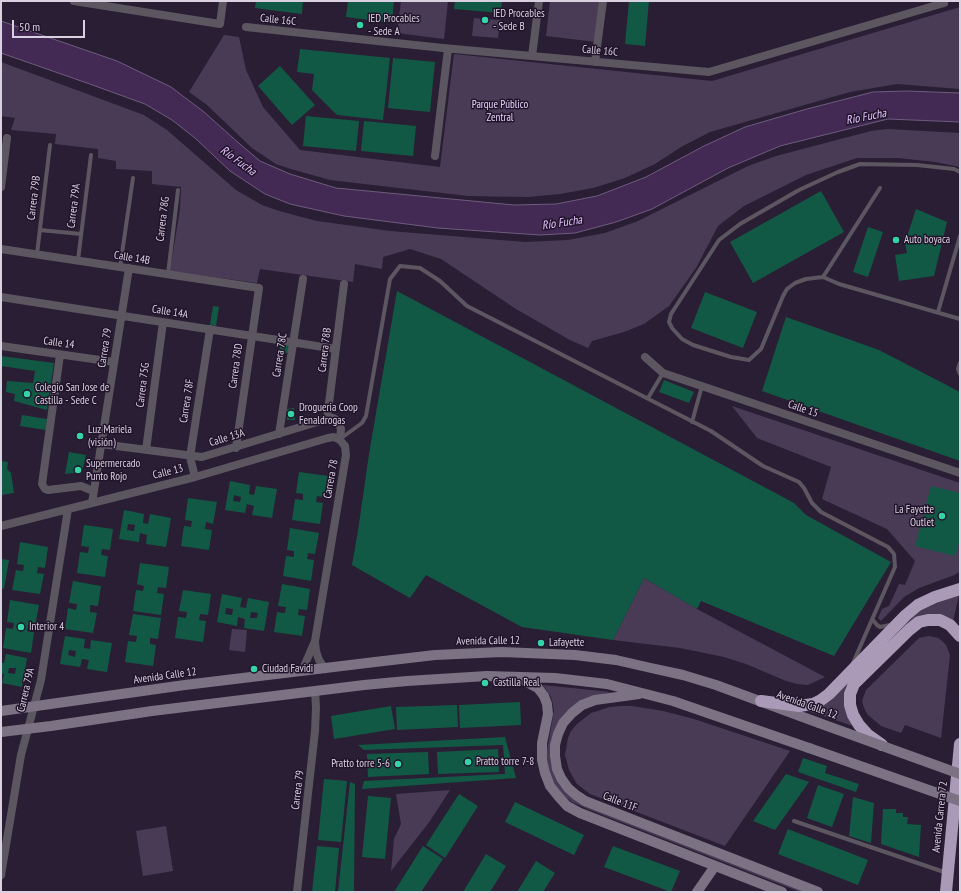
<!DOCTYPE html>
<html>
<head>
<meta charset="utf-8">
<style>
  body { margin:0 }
  #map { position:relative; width:961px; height:893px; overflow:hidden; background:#2a1e34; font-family:"PT Sans Narrow",sans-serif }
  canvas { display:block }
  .frame { position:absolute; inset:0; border:2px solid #d9d1e0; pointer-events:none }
  .scale { position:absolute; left:12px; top:20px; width:73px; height:18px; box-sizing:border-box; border:2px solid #d9d1e0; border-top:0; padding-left:5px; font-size:12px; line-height:14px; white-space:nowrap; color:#d9d1e0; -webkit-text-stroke:3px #21142a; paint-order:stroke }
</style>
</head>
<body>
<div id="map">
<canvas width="961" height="893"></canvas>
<div class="frame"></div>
<div class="scale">50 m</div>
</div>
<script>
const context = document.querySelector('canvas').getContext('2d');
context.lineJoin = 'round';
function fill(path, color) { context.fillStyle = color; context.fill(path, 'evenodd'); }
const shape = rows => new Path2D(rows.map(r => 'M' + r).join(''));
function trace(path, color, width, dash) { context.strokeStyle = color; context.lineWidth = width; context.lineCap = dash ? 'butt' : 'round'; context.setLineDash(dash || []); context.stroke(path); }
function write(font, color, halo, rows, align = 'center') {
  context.font = font + ' "PT Sans Narrow",sans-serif'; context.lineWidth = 3; context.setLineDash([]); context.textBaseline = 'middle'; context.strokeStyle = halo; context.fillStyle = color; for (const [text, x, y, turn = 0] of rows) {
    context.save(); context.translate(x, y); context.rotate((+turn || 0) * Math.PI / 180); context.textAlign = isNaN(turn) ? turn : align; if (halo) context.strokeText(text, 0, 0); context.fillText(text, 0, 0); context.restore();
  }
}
fill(shape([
  [401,1,448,1,444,39,397,33],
  [550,1,600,1,596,42,546,36],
  [960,7,960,89,897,84,850,92,710,132,681,147,655,164,625,178,593,188,560,194,528,197,468,196,330,180,291,169,276,164,252,148,207,105,189,92,224,35,239,37,246,70,263,107,300,150,440,167,454,54,712,81],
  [474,18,500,20,498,38,472,36],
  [1,62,144,115,167,130,236,190,262,205,279,211,317,221,390,231,525,242,568,240,605,233,638,221,748,166,776,156,871,131,887,129,960,133,960,167,935,162,898,158,857,158,806,175,744,206,718,226,696,268,669,306,644,324,624,332,592,341,588,348,570,340,516,309,441,259,410,249,383,257,382,269,355,264,353,282,260,269,257,283,170,271,180,209,181,187,152,184,152,171,116,169,116,161,98,158,98,149,55,144,56,134,11,130,15,118,1,116],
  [732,406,960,483,960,572,952,576,919,588,904,597,881,621,878,618,882,609,889,606,899,584,905,585,915,561,887,529,822,499,831,467,757,438],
  [644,578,697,609,825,677,808,685,797,684,786,681,746,664,724,657,680,648,613,640],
  [959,595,953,621,931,616,851,682,853,726,808,711,816,709,824,704,903,624,921,610,942,601],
  [232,629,247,630,245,652,229,650],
  [929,636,938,638,942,641,946,645,950,655,941,738,905,725,901,733,881,726,868,715,864,708,862,701,866,690,919,638],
  [543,685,610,692,588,699,551,745,550,756,552,767,555,777,561,786,810,892,800,892,590,810,572,802,564,796,557,788,551,778,546,756,554,711,553,704,551,697],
  [621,706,632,706,663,711,694,719,790,751,725,846,590,794,577,784,569,770,565,755,568,738,571,731,577,724,591,713,610,707],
  [450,790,430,821,391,871,394,839,401,824,396,794],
  [166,826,173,871,143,876,136,831]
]), '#493b56');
const water = shape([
  [1,21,117,61,171,87,204,112,241,145,260,161,290,174,336,188,514,205,556,204,597,196,646,177,704,146,745,127,807,109,873,92,907,91,960,93,960,122,888,119,780,146,728,168,652,209,616,222,575,233,540,235,438,228,344,216,290,204,265,194,230,171,195,138,172,120,145,104,87,83,1,53,1,21]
]);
fill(water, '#422a54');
trace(water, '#6f5c7e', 1);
fill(shape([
  [256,1,303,1,302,14,255,8],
  [348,1,394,1,392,23,346,17],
  [455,1,502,1,501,13,454,9],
  [629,1,649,1,645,46,625,44],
  [300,49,390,58,383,120,337,115,312,90,314,74,297,72],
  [393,58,435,62,430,112,388,108],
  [280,66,315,105,292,125,258,86],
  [306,116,359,121,356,151,303,146],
  [364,121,416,126,413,156,361,151],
  [821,191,844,232,753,283,730,242],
  [916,209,947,222,934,276,899,281,895,255,907,253,905,243],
  [868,227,883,232,868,277,853,272],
  [397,291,794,503,806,515,891,562,834,656,701,601,697,609,644,578,613,640,522,627,426,575,410,598,352,565,358,531,369,454],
  [705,292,757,312,743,348,691,328],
  [213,306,219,307,216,326,210,325],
  [786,317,879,350,960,392,960,461,762,391],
  [281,344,290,346,289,353,279,352],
  [1,356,54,363,47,410,14,401,15,394,6,392,7,381,33,383,35,371,1,366],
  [664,380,694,392,689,403,659,392],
  [294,408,295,420,287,420,287,409],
  [22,415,47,419,46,430,20,426],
  [69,452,86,455,82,472,65,474],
  [1,461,8,462,7,469,11,473,14,493,1,495],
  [299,472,328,476,324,497,317,496,316,502,323,503,320,524,292,520,295,499,303,500,303,494,296,493],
  [230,481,250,485,249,494,254,495,256,486,277,489,272,518,252,515,254,506,247,504,245,513,225,510],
  [234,495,241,497,240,502,233,501],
  [931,486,960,493,960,539,955,556,915,546],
  [188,498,217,502,213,524,206,522,205,529,212,530,209,550,181,546,184,526,191,527,192,521,185,520],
  [124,510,144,514,143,523,148,524,150,514,171,518,166,547,146,544,147,535,140,533,139,542,119,539],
  [128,524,135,525,134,531,127,530],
  [84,525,113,529,110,550,102,549,101,555,108,556,105,577,77,573,80,552,88,553,89,547,81,546],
  [290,528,319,533,315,554,308,553,307,559,314,560,311,581,283,576,286,556,294,557,294,551,287,550],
  [20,542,48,547,45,568,38,567,37,573,44,574,40,594,12,590,16,570,23,571,24,565,17,564],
  [1,559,9,560,4,589,1,588],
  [140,563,169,567,166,588,158,587,157,593,164,594,161,615,133,611,136,590,143,591,144,586,137,584],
  [73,581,101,586,98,606,90,605,90,612,97,613,93,633,65,629,68,608,76,610,77,604,69,603],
  [282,584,310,589,307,610,299,609,298,615,305,616,302,636,274,632,277,612,285,613,286,607,278,606],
  [183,590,211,594,208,615,200,614,199,620,206,621,203,642,175,638,178,617,186,618,187,612,179,611],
  [222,594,242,598,240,607,246,608,248,598,269,602,264,631,244,628,245,619,238,617,237,626,217,622],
  [226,608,233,609,232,615,225,614],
  [251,612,258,613,257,618,250,618],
  [10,600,39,605,35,626,28,625,27,631,34,632,31,653,3,648,6,628,13,629,14,623,7,622],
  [133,614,161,618,158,639,150,638,150,644,156,645,153,666,125,662,128,641,136,642,137,636,129,635],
  [65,636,85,639,84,648,90,649,91,640,112,643,107,672,87,669,89,660,82,659,80,667,60,664],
  [69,650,76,651,75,657,68,655],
  [6,654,27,658,22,687,2,683,4,674,1,674,1,663,4,663],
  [9,668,16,668,15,674,8,673],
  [520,702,521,725,460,728,459,705],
  [457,705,458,727,397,730,396,707],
  [391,706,395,729,334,739,331,716],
  [505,737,516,778,362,789,364,781,505,774,503,745,364,750,358,745],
  [498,749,499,772,438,774,437,752],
  [428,752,429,774,368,777,367,754],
  [803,758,827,766,825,773,859,784,856,792,798,772],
  [786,774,809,782,775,830,753,821],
  [324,779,347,781,341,842,318,840],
  [350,782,355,784,354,892,338,892],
  [818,785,844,794,832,827,807,818],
  [459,794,478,806,445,858,426,845],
  [368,796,391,798,385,859,362,857],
  [853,797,874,803,871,843,849,836],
  [515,802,584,835,574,855,505,822],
  [883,809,896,809,896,813,903,813,903,817,908,817,907,824,921,825,919,857,881,844],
  [788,829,868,860,858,885,778,854],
  [317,846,339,848,335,892,312,892],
  [423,846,443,859,421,892,394,892],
  [613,846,680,871,671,892,604,867],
  [486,854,506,866,490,892,463,892],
  [536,861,555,873,543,892,517,892]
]), '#125945');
trace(shape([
  [960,172,954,169,917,165,860,164,838,172,799,190,740,224,719,240,671,314,669,322,672,328,682,339,693,345,731,357,749,360,761,349,783,296,787,289,795,283,806,279,823,277,839,284,960,319],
  [40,230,81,234],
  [37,254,50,145],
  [78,260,91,155],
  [120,267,133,178],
  [168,274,178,190],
  [823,277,880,188],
  [938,312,960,236],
  [960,363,958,369,960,374],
  [648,398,663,373],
  [692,422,702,386],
  [340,439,362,423,366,416,390,279,400,266,420,268,440,281,467,306,711,431,763,466,799,482,804,488,812,503,821,512,888,547,894,554,895,567,853,663],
  [873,620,877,625,880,627,890,625],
  [794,821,947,873]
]), '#5c5661', 4);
trace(shape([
  [74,1,220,24,223,1],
  [246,27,443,48,709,72,944,3],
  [532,56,539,1],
  [595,62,603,1],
  [435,156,448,49],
  [1,187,7,138],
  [1,249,259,288,236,448],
  [1,297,336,349],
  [1,346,114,362],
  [60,355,42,484,45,489,48,490,81,486,93,491],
  [645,357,663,373,960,473],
  [327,419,344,284],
  [279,434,303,279],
  [101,444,202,457,327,419,333,418,338,421,341,429,340,440],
  [146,450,163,322],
  [195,477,190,457,210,329],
  [92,503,129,268],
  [1,526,195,477,328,438,334,437,340,440],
  [315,642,316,651,319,660,325,669],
  [302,671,315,641,346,455,345,446,340,440],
  [1,875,21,755,41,680,68,509],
  [297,892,315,731,316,707,315,691]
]), '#5c5661', 8);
trace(shape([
  [519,678,538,688,544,696,547,704,548,714,542,743,542,760,545,773,550,786,558,796,567,806,580,813,782,892],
  [639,694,595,700,582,705,572,713,563,723,558,734,555,745,555,756,557,769,561,778,568,788,576,795,585,801,818,892],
  [1,711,185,685,375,662,435,655,502,652,575,655,616,660,651,668,683,675,716,685,819,723],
  [1,732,51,726,152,711,364,685,407,681,487,676,555,678,607,684,673,701,809,748],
  [697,892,715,866]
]), '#7b7284', 10);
trace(shape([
  [761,701,799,706,813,704,821,700,829,694,906,615,918,605,935,597,960,589],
  [882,745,868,735,859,725,853,715,850,705,850,694,854,684,909,630,919,622,928,620,940,620,950,625,960,636],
  [946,892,960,744]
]), '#aa9ab7', 12);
trace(shape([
  [819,723,960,774],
  [809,748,960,801]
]), '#7b7284', 10);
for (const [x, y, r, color] of [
  [485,20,4,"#35d4a7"],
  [360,25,4,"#35d4a7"],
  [896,240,4,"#35d4a7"],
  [27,394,4,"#35d4a7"],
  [291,414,4,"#35d4a7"],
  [80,436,4,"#35d4a7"],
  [78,470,4,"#35d4a7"],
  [942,516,4,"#35d4a7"],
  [21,627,4,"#35d4a7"],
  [541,643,4,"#35d4a7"],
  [254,669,4,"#35d4a7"],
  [485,683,4,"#35d4a7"],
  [468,762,4,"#35d4a7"],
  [398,764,4,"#35d4a7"]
]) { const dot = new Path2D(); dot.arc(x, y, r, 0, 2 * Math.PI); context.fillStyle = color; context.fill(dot); trace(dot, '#21142a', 1.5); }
write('11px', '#d9d1e0', '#21142a', [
  ["IED Procables",493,14],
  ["- Sede B",493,27],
  ["IED Procables",368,19],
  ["- Sede A",368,32],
  ["Auto boyaca",904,240],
  ["Colegio San Jose de",35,388],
  ["Castilla - Sede C",35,401],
  ["Drogueria Coop",299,408],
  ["Fenaldrogas",299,421],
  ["Luz Mariela",88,430],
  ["(visión)",88,443],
  ["Supermercado",86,464],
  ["Punto Rojo",86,477],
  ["La Fayette",934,510,"right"],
  ["Outlet",934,523,"right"],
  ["Interior 4",29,627],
  ["Lafayette",549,643],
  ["Ciudad Favidi",262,669],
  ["Castilla Real",493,683],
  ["Pratto torre 7-8",476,762],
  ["Pratto torre 5-6",390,764,"right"]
], 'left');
write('11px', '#d9d1e0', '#21142a', [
  ["Calle 16C",278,20,6],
  ["Calle 16C",600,51,5],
  ["Carrera 79B",34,198,-83],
  ["Carrera 79A",74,206,-83],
  ["Carrera 78G",163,219,-83],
  ["Calle 14B",132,258,9],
  ["Calle 14A",170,312,9],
  ["Calle 14",59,343,8],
  ["Carrera 79",105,348,-81],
  ["Carrera 78B",325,350,-83],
  ["Carrera 78C",280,355,-81],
  ["Carrera 78D",236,366,-82],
  ["Carrera 75G",143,385,-83],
  ["Carrera 78F",187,401,-81],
  ["Calle 15",803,409,19],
  ["Calle 13A",227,438,-17],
  ["Calle 13",168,472,-14],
  ["Carrera 78",331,479,-80],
  ["Avenida Calle 12",488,641,-1],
  ["Avenida Calle 12",165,676,-8],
  ["Carrera 79A",26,690,-77],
  ["Avenida Calle 12",807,705,20],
  ["Carrera 79",298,790,-83],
  ["Calle 11F",620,802,21],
  ["Avenida Carrera 72",940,817,-84]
]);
write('11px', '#e9d1fd', '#21142a', [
  ["Parque Público",500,105],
  ["Zentral",500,118]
]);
write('italic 12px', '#e4c5fe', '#21142a', [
  ["Río Fucha",866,117,-11],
  ["Río Fucha",238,161,36],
  ["Río Fucha",562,223,-9]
]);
</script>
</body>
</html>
